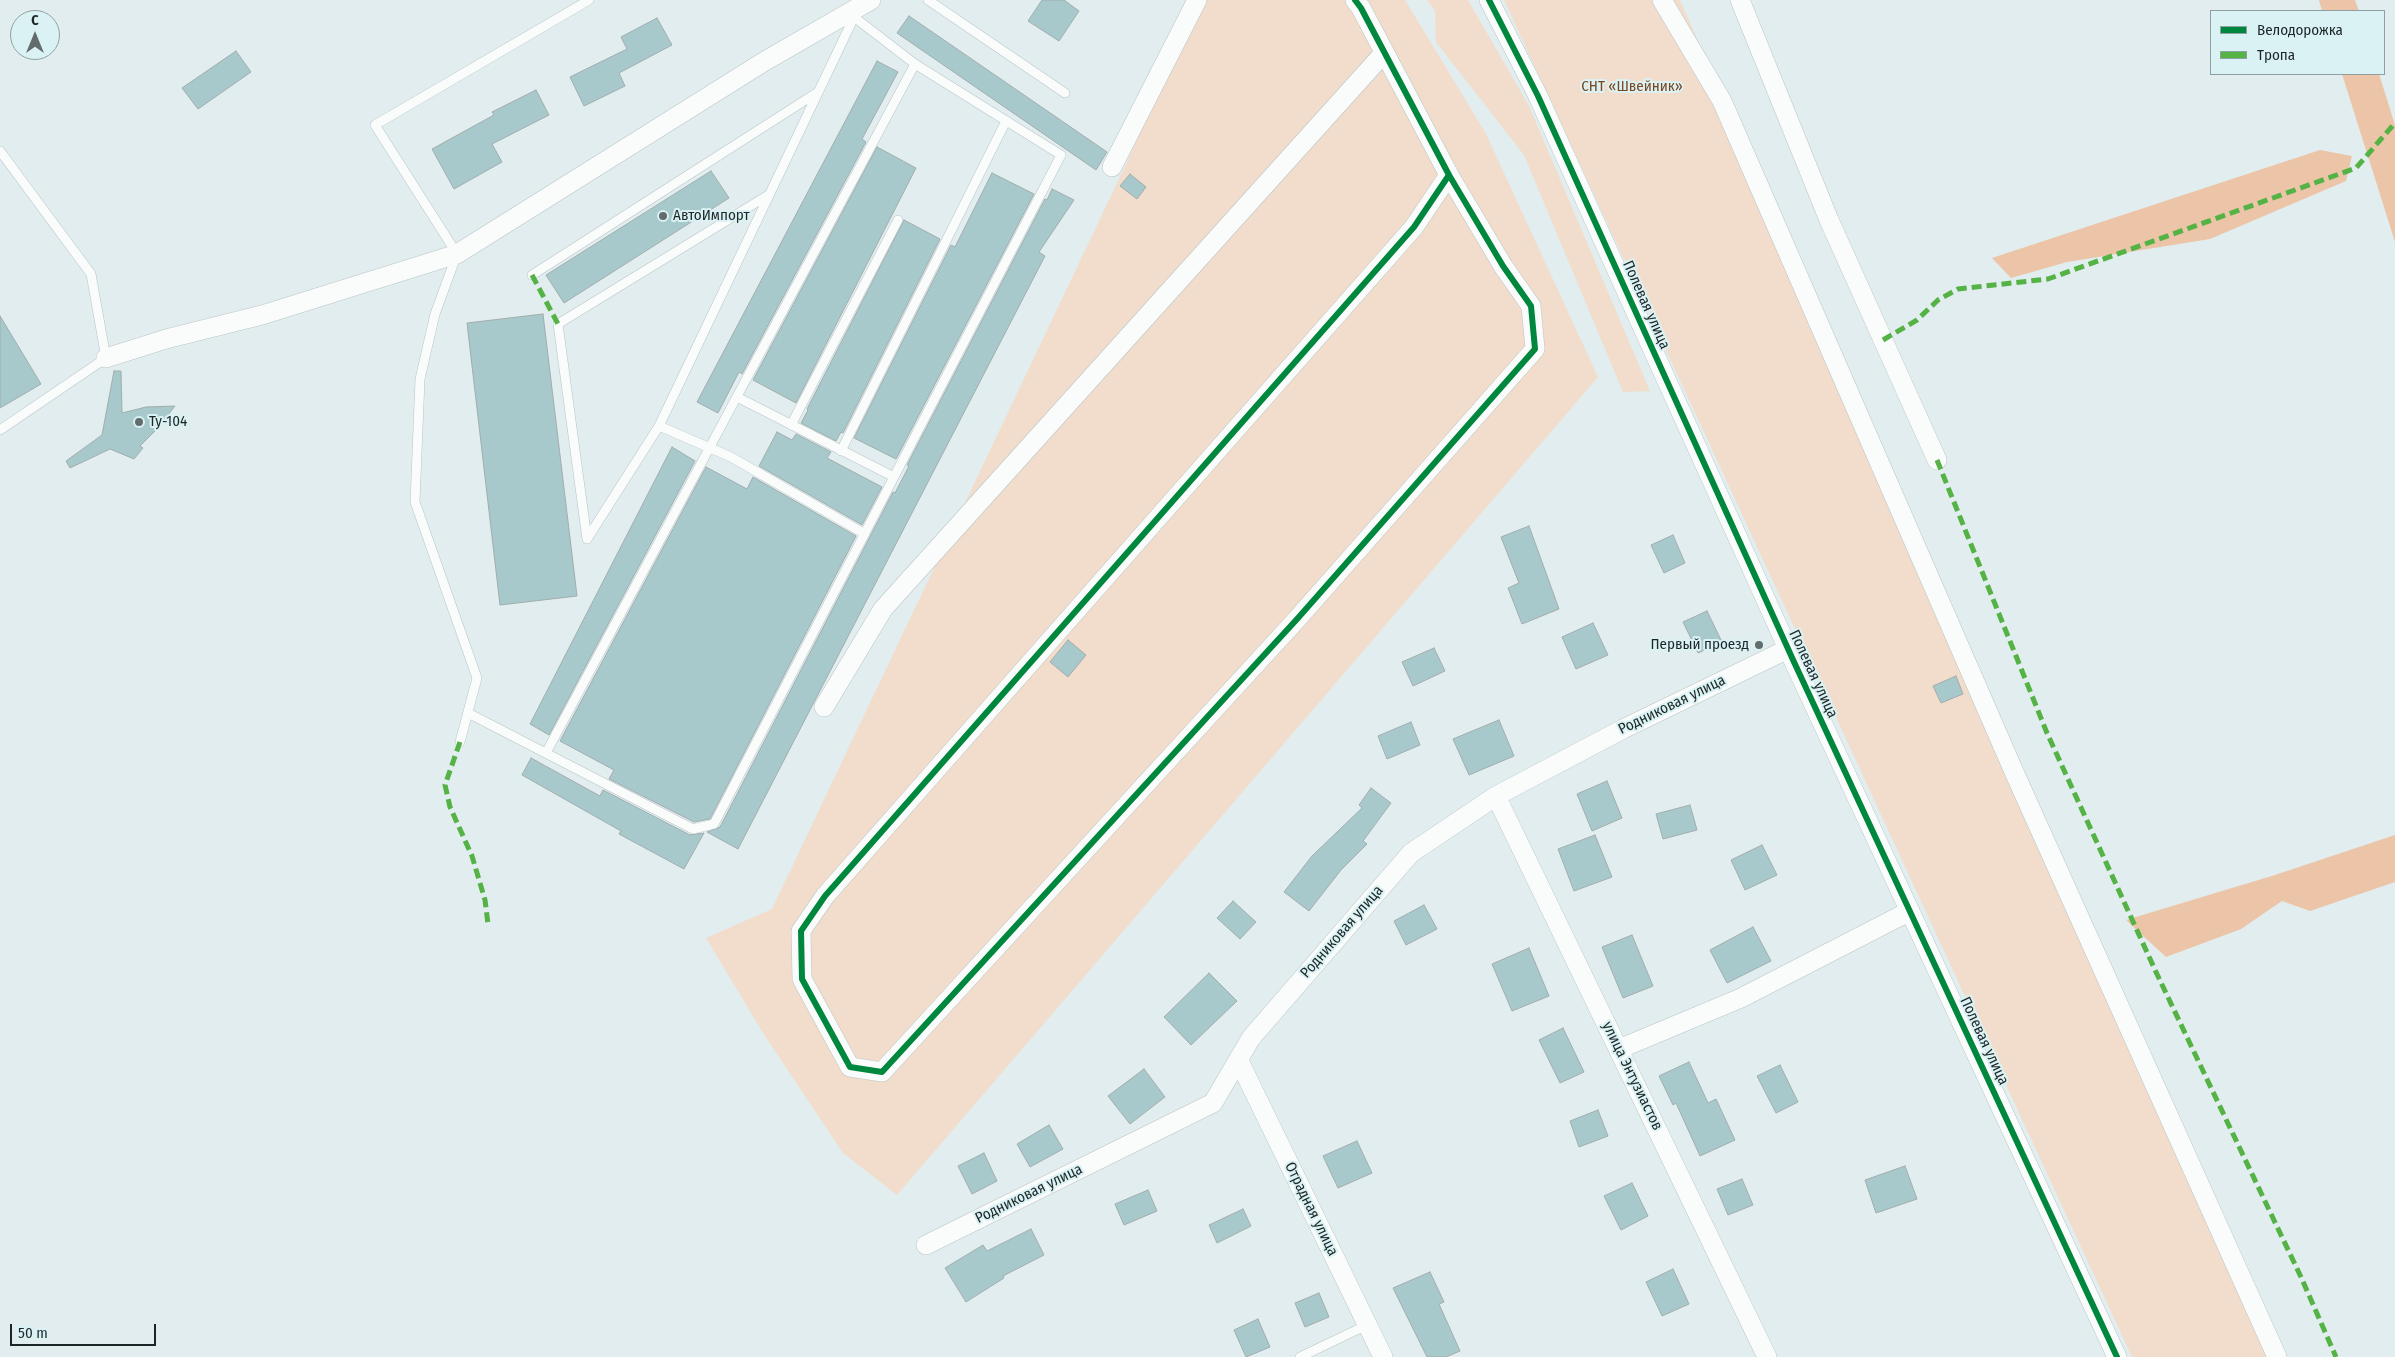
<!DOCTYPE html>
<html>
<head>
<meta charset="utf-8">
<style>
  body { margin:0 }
  #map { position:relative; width:2395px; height:1357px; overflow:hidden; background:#e1edee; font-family:"Fira Sans Condensed",sans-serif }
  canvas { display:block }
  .legend { position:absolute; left:2210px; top:10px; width:175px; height:65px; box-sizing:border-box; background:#dbf2f4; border:1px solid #8fa0a2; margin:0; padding:6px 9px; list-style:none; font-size:15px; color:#1d2627 }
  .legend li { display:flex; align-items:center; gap:10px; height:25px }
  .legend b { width:25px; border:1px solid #8fa0a2 }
  .north { position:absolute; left:10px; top:10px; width:50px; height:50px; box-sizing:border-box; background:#dbf2f4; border:1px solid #8fa0a2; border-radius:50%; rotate:0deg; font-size:14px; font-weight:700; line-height:20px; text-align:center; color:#1d2627 }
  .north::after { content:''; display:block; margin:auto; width:18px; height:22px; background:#626c6d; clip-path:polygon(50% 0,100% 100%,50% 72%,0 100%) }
  .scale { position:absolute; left:10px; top:1324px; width:146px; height:22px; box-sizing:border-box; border:2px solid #1d2627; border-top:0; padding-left:6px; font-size:15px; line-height:18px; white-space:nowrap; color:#1d2627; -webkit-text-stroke:4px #dbf2f4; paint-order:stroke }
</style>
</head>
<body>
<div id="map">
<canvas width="2395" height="1357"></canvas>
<ul class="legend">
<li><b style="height:6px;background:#00873e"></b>Велодорожка</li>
<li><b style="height:6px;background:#55b245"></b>Тропа</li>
</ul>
<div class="north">С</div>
<div class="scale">50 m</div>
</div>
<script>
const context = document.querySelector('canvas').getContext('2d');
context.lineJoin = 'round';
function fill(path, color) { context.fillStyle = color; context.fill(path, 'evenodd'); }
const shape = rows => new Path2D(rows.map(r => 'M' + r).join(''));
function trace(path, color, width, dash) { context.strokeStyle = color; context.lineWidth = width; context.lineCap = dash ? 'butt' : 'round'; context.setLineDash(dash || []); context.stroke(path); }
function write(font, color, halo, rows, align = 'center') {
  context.font = font + ' "Fira Sans Condensed",sans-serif'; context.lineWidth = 4; context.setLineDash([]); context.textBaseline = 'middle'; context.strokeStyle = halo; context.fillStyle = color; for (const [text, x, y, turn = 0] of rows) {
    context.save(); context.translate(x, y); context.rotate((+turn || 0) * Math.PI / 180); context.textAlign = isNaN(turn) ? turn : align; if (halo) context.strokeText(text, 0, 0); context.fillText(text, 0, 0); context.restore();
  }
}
fill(shape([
  [1196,0,1405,0,1485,132,1598,377,897,1195,843,1153,765,1036,706,938,772,909,1127,162],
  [1427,0,1468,0,1529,106,1650,391,1623,392,1524,155,1436,42,1435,11],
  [1504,0,1680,0,2275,1357,2132,1357]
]), '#f2ddcc');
fill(shape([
  [2319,0,2355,0,2359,11,2322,11],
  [2342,74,2379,74,2395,125,2395,242],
  [2320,150,2352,156,2346,181,2210,239,2067,262,2011,278,1992,258],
  [2395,835,2395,882,2310,911,2282,901,2241,929,2166,957,2126,920,2275,875]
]), '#ecc5a8');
const building = shape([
  [1042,0,1064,0,1079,11,1059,41,1028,21,1042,0],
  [909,16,1107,152,1096,170,897,33,909,16],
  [657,18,672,45,619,73,625,86,584,106,570,77,627,49,621,37,657,18],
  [236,51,251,72,198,109,182,88,236,51],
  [877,61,898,72,862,139,866,142,742,374,739,372,718,413,697,402,877,61],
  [536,90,549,115,492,144,502,162,454,189,432,149,494,115,492,112,536,90],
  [877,147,916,168,796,403,753,380,877,147],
  [711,171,729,198,564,303,546,275,711,171],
  [992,173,1034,194,896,459,854,438,951,245,955,247,992,173],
  [1130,174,1146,187,1137,199,1120,186,1130,174],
  [1052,189,1074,200,1039,252,1045,256,738,849,707,832,720,827,893,492,895,493,909,466,907,465,1045,199,1047,200,1052,189],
  [904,220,940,239,843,433,841,432,836,441,801,423,808,410,807,409,904,220],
  [543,314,577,596,500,605,467,323,543,314],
  [0,316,41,384,0,408,0,316],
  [114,371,121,371,122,413,146,407,175,406,157,429,140,446,143,448,134,459,110,449,70,468,66,461,102,435,114,371],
  [777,432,792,440,796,434,831,452,827,458,882,487,862,525,759,466,777,432],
  [672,447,695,461,549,735,530,724,672,447],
  [706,467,747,489,753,477,856,536,710,819,694,822,609,779,614,770,560,741,706,467],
  [1529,526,1559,609,1522,624,1508,588,1519,583,1501,537,1529,526],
  [1673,535,1685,563,1664,573,1651,545,1673,535],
  [1707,611,1722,642,1698,653,1683,622,1707,611],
  [1593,623,1608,655,1576,669,1562,637,1593,623],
  [1068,640,1086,655,1068,677,1050,662,1068,640],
  [1434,648,1445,671,1413,686,1402,662,1434,648],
  [1956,676,1963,694,1941,703,1933,686,1956,676],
  [1499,720,1514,756,1469,775,1453,739,1499,720],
  [1411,722,1420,745,1387,759,1378,736,1411,722],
  [531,758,600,796,603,790,690,835,704,833,684,869,619,834,621,831,522,775,531,758],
  [1607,781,1622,818,1592,831,1577,794,1607,781],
  [1371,788,1391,803,1363,841,1367,844,1341,870,1309,911,1284,892,1312,856,1362,808,1359,805,1371,788],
  [1690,805,1697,830,1663,839,1656,814,1690,805],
  [1595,835,1612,877,1574,891,1558,849,1595,835],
  [1762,845,1777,875,1745,890,1731,860,1762,845],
  [1233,901,1256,922,1240,939,1217,918,1233,901],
  [1424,905,1437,929,1406,945,1394,921,1424,905],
  [1753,927,1771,961,1727,983,1710,950,1753,927],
  [1632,935,1653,986,1623,998,1602,947,1632,935],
  [1529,948,1549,996,1512,1011,1492,964,1529,948],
  [1209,973,1237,1001,1191,1045,1164,1017,1209,973],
  [1563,1028,1584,1072,1560,1083,1539,1040,1563,1028],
  [1689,1062,1708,1103,1716,1099,1735,1140,1700,1156,1676,1103,1673,1105,1659,1076,1689,1062],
  [1780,1065,1798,1102,1776,1113,1757,1076,1780,1065],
  [1144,1069,1165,1097,1130,1124,1108,1096,1144,1069],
  [1598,1110,1608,1136,1579,1147,1570,1121,1598,1110],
  [1049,1125,1063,1149,1030,1167,1017,1144,1049,1125],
  [1357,1141,1372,1173,1338,1188,1323,1156,1357,1141],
  [984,1153,997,1181,972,1194,958,1166,984,1153],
  [1905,1166,1917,1199,1876,1213,1865,1180,1905,1166],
  [1742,1179,1753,1205,1728,1215,1717,1189,1742,1179],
  [1632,1183,1648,1216,1621,1230,1604,1196,1632,1183],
  [1148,1190,1157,1211,1124,1225,1115,1204,1148,1190],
  [1243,1209,1251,1226,1217,1243,1209,1225,1243,1209],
  [1031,1229,1044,1255,1003,1276,1004,1278,966,1302,945,1268,983,1245,987,1251,1031,1229],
  [1673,1269,1689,1304,1662,1316,1646,1282,1673,1269],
  [1430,1272,1444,1302,1439,1304,1460,1351,1446,1357,1427,1357,1393,1288,1430,1272],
  [1319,1293,1329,1317,1305,1327,1295,1303,1319,1293],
  [1258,1319,1270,1347,1246,1357,1234,1330,1258,1319]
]);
fill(building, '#a8c9cb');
trace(building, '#a2acad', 1);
const service = shape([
  [928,0,1065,93],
  [0,151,91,274,106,358,0,430],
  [770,194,558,324,587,539,659,426,856,13],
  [532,275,818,92],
  [737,397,894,477],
  [791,425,898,220],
  [659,426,731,457,865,534],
  [841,451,1006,121],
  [468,713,693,829,714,824,1061,155,915,64,854,17],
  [460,742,477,678,415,502,420,379,435,314,457,254,375,125,589,0],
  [546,753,915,64],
  [1300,1357,1367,1325]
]);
const minor = shape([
  [1355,0,1361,8,1449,175,1503,266,1531,306,1535,349,1298,618,882,1072,850,1067,802,979,801,931,825,896,1414,227,1449,175],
  [1489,0,1538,96,1794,662,2117,1357],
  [1662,0,1722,101,2015,774,2277,1357],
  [1740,0,1829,220,1937,460],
  [1112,167,1197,0],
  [106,358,166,339,262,315,457,254,765,61,871,0],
  [824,707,883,609,1384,53],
  [1496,796,1767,1357],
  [1619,1049,1741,998,1910,911],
  [1239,1061,1383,1357],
  [926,1245,1213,1103,1251,1038,1411,853,1496,796,1623,729,1788,649]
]);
trace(service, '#bac4c5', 10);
trace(minor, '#bac4c5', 20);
trace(service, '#fafcfc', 9);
trace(minor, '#fafcfc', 19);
trace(shape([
  [532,275,558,324],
  [1883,340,1917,320,1938,300,1958,289,2048,279,2356,168,2395,123],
  [1937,460,2047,733,2156,972,2301,1277,2336,1357],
  [460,742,445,785,450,807,472,856,485,900,488,924]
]), '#55b245', 5, [10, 5]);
trace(shape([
  [1355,0,1361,8,1449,175,1503,266,1531,306,1535,349,1298,618,882,1072,850,1067,802,979,801,931,825,896,1414,227,1449,175],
  [1489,0,1538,96,1794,662,2117,1357]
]), '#00873e', 6);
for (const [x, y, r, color] of [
  [663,216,5,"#626c6d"],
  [139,422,5,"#626c6d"],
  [1759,645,5,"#626c6d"]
]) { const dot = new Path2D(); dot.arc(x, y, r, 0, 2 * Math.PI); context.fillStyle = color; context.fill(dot); trace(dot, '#dbf2f4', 2); }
write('15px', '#7b461f', '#dbf2f4', [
  ["СНТ «Швейник»",1632,87]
]);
write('15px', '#1d2627', '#dbf2f4', [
  ["АвтоИмпорт",673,216],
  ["Ту-104",149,422],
  ["Первый проезд",1749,645,"right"]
], 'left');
write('15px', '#1d2627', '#dbf2f4', [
  ["Полевая улица",1646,305,66],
  ["Полевая улица",1813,674,65],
  ["Родниковая улица",1672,705,-26],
  ["Родниковая улица",1342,932,-49],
  ["Полевая улица",1984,1041,65],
  ["улица Энтузиастов",1632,1076,64],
  ["Родниковая улица",1029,1194,-26],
  ["Отрадная улица",1311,1209,64]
]);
</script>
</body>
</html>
